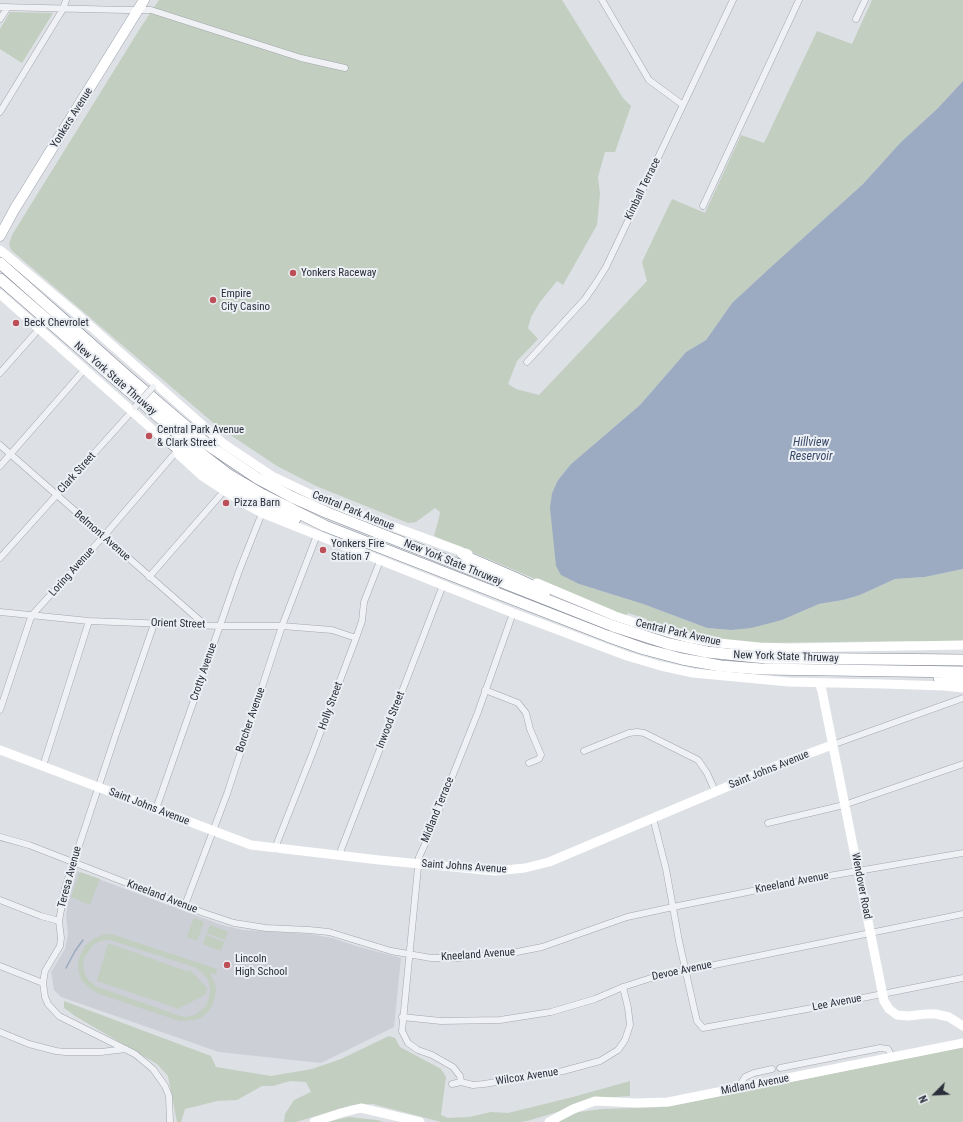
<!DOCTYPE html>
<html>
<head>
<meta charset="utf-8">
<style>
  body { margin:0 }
  #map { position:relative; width:963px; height:1122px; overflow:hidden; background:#dde0e5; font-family:"Roboto Condensed",sans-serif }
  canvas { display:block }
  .north { position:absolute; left:915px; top:1074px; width:40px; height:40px; -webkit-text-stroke:3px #eceff3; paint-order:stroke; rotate:246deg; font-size:11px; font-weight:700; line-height:16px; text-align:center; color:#292e3a }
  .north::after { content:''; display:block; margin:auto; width:14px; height:18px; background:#292e3a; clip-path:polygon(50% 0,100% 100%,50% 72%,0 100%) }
</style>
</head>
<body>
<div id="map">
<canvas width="963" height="1122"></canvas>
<div class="north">N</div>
</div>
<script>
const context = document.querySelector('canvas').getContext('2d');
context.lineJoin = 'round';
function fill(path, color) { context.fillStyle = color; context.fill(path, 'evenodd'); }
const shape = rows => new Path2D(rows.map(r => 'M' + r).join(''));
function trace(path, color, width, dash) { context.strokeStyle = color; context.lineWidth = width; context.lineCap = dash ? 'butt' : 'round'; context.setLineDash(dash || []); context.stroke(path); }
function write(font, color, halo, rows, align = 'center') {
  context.font = font + ' "Roboto Condensed",sans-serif'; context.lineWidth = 4; context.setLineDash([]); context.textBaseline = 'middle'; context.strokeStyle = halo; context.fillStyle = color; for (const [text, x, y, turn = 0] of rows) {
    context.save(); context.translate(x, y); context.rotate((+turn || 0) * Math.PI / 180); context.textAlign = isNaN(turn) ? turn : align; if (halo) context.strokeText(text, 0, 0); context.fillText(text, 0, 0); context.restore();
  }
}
fill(shape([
  [77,871,222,925,243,930,310,934,332,938,356,946,401,958,394,1027,321,1063,219,1052,61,997,54,990,51,972,65,949,68,934,66,915,69,897]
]), '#cccfd6');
fill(shape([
  [159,0,562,0,623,98,631,106,615,152,605,152,598,177,600,194,597,225,563,285,557,281,540,302,531,317,528,328,538,339,517,361,508,384,516,389,539,395,647,281,642,262,672,199,705,213,741,135,764,143,817,31,852,44,872,0,963,0,963,81,938,108,900,143,863,184,772,266,732,303,706,340,686,352,640,405,571,464,558,480,552,493,579,584,643,604,707,628,731,630,782,620,819,604,843,600,860,595,895,579,925,577,963,569,963,643,910,641,757,643,721,641,646,624,647,619,628,613,625,617,434,536,439,518,440,512,435,508,416,522,408,523,316,486,277,466,217,426,11,250,9,244,12,235,141,27],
  [10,12,53,13,22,63,0,49,0,29],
  [80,872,100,879,90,905,71,897],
  [194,918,204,922,197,941,187,937],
  [210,925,228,932,225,940,207,933],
  [111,934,217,969,216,975,210,973,215,983,216,991,213,1004,209,1011,201,1018,195,1020,179,1021,99,994,90,989,82,981,79,973,78,964,80,956,85,946,92,940,102,935],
  [110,940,194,967,200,971,208,979,210,988,209,999,205,1007,195,1015,186,1017,180,1016,95,986,88,980,85,974,83,964,85,957,90,949,94,944,103,940],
  [206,935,224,942,221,951,203,944],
  [108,943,186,971,190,970,207,988,206,994,182,1007,181,1006,180,1009,97,981],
  [64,1001,211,1056,216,1067,271,1076,312,1069,341,1059,389,1036,395,1038,400,1047,441,1069,446,1077,441,1115,448,1118,469,1117,491,1112,508,1113,573,1097,630,1081,630,1096,589,1099,564,1110,527,1121,520,1122,441,1122,373,1104,352,1105,296,1122,284,1122,285,1114,294,1100,311,1092,306,1082,290,1081,273,1086,262,1086,237,1100,217,1101,185,1109,181,1122,177,1122,168,1076,157,1064,75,1016,64,1008],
  [963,1047,963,1122,558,1122,579,1112,602,1109,666,1107],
  [349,1117,377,1120,384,1122,326,1122]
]), '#c2cebf');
fill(shape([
  [963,81,963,569,925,577,895,579,860,595,843,600,819,604,782,620,751,628,731,630,707,628,643,604,579,584,561,575,556,566,550,508,552,493,558,480,571,464,640,405,686,352,706,340,732,303,772,266,863,184,900,143,938,108]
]), '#9cabc1');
trace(shape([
  [66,968,75,951,83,940]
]), '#9cabc1', 1.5);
const street = shape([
  [602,0,649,80,683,105],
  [0,7,126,10,151,10,301,58,345,68],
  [0,19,8,7],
  [856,19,865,0],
  [0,112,63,9,66,0],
  [703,206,799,0],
  [527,362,585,299,596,283,606,267,733,0],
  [0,373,39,329],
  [0,445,205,625],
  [0,466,85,369],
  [0,558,134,409],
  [149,577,224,491],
  [0,612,89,621,220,626,282,626,332,630,356,638],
  [513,613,478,712,427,840,419,857,402,1031,408,1043,418,1050,432,1055,453,1067,460,1076,461,1082,473,1085,484,1084,563,1071,600,1061,618,1050,625,1040,630,1025,628,1008,623,987],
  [154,624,116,734,65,888,59,921,61,938,60,946,45,971,43,983,45,997,48,1004,59,1016,135,1054,153,1069,165,1086,169,1096,170,1122],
  [485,690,518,703,526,713,530,729,541,755,539,759,529,763],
  [0,710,30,620,33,614,103,537,176,452],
  [832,745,963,698],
  [584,751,629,733,637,732,644,733,698,760,707,773,715,791],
  [43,766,89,621],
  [156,809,239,571,262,513],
  [653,818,666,869,679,941,693,1004,697,1021,703,1028,807,1009,963,978],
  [768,823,844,805,963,764],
  [0,837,29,845,204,913,234,923,266,928,309,930,329,932,391,951,431,958,459,958,517,952,542,947,627,917,673,907,817,878,963,853],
  [277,849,277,843,313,752,356,638,362,621,364,602,380,561],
  [341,856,341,850,443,585],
  [0,900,41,916,59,921],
  [185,905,227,794,282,626,317,535],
  [0,966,43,983],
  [402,1017,441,1021,500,1020,551,1012,595,999,623,987,651,978,963,914],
  [0,1032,29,1044,56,1051,65,1052,101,1052,126,1049],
  [780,1068,880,1048,888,1049,892,1057],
  [452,1084,461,1082],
  [742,1086,742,1082,745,1077,754,1073,772,1069]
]);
const primary = shape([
  [0,236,14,210,144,0]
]);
const highway = shape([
  [0,263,127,376,208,445,257,478,292,497,328,513,613,626,669,644,707,652,766,658,963,660],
  [0,279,199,452,229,475,263,495,325,526,607,636,644,649,682,659,721,666,761,669,963,672],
  [158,433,205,469,246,497,267,508,295,519],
  [462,553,469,558,513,577,545,592],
  [939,678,963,680]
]);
trace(street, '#a3a7ae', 7);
trace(primary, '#9ea4af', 11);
trace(highway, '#878d9a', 12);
trace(street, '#eff1f4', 6);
trace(shape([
  [0,250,79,316,224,444,272,476,312,495,356,513,468,554],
  [0,294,162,438],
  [178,454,202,476,242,502,262,513,513,613,627,656,661,666,693,673,789,682,883,684,945,686,963,688],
  [537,583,615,616,636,623,689,638,719,643,759,647,788,648,963,645],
  [819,683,822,691,884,1001,889,1009,897,1015,908,1016,926,1014,936,1014,949,1017,963,1026],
  [0,750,251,845,379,860,495,871,525,868,549,862,781,764,832,745],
  [314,1122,341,1113,361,1108,420,1122],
  [549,1122,573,1109,595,1101,637,1103,668,1102,963,1043]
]), '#fff', 9);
trace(primary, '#fff', 10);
trace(highway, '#fff', 11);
const streetBridge = shape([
  [135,407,153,387]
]);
trace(streetBridge, '#a3a7ae', 7, []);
trace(streetBridge, '#eff1f4', 6);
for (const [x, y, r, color] of [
  [293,273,4,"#bd4f58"],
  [213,300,4,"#bd4f58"],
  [16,323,4,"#bd4f58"],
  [149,436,4,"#bd4f58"],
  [226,503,4,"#bd4f58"],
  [323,550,4,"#bd4f58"],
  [227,965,4,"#bd4f58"]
]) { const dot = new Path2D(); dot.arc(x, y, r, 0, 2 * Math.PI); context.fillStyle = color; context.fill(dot); trace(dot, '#eceff3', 1.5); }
write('11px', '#292e3a', '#eceff3', [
  ["Yonkers Avenue",72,118,-58],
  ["Kimball Terrace",643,189,-64],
  ["New York State Thruway",115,379,41],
  ["Clark Street",77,473,-48],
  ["Central Park Avenue",353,511,22],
  ["Belmont Avenue",102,536,41],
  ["New York State Thruway",453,563,22],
  ["Loring Avenue",72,572,-48],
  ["Orient Street",178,624,2],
  ["Central Park Avenue",678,633,13],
  ["New York State Thruway",786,657,2],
  ["Crotty Avenue",204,672,-71],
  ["Holly Street",331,706,-70],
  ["Borcher Avenue",251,720,-71],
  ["Inwood Street",391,720,-69],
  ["Saint Johns Avenue",769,770,-22],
  ["Saint Johns Avenue",149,807,21],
  ["Midland Terrace",438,810,-68],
  ["Saint Johns Avenue",464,867,4],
  ["Teresa Avenue",70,877,-75],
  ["Kneeland Avenue",792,883,-11],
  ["Wendover Road",861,886,79],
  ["Kneeland Avenue",162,897,21],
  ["Kneeland Avenue",478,955,-4],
  ["Devoe Avenue",682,971,-12],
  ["Lee Avenue",837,1003,-11],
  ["Wilcox Avenue",527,1077,-9],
  ["Midland Avenue",755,1085,-11]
]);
write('11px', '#292e3a', '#eceff3', [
  ["Yonkers Raceway",301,273],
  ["Empire",221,294],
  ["City Casino",221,307],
  ["Beck Chevrolet",24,323],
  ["Central Park Avenue",157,430],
  ["& Clark Street",157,443],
  ["Pizza Barn",234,503],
  ["Yonkers Fire",331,544],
  ["Station 7",331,557],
  ["Lincoln",235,959],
  ["High School",235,972]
], 'left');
write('italic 12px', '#384a69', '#eceff3', [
  ["Hillview",811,443],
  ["Reservoir",811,457]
]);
</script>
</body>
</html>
